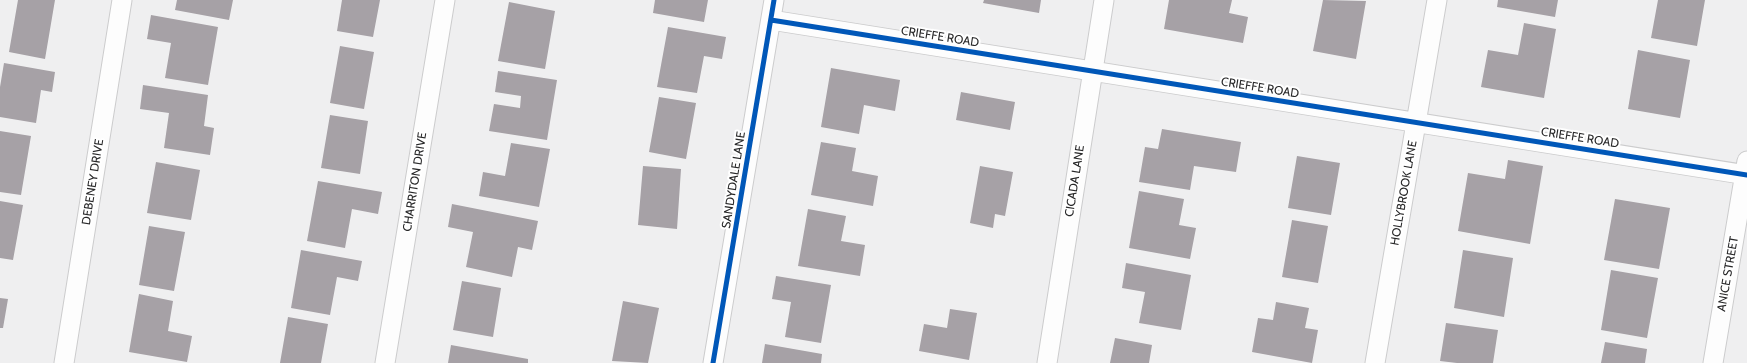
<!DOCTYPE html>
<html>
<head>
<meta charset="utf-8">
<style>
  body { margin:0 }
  canvas { display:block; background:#efeff0 }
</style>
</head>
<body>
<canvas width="1747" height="363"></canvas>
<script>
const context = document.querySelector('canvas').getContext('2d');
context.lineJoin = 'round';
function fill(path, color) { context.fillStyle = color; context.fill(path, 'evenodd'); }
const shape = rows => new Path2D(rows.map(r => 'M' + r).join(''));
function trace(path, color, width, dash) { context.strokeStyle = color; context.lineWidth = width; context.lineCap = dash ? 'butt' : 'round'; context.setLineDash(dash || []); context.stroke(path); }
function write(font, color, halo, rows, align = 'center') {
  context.font = font + ' Cabin,sans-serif'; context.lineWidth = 4; context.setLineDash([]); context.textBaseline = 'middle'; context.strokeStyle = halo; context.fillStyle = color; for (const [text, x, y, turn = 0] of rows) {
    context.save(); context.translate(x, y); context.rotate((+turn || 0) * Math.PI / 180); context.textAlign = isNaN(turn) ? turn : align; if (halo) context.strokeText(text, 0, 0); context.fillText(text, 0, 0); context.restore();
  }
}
fill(shape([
  [18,0,55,0,45,59,9,52],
  [177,0,233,0,229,20,175,10],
  [342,0,380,0,373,37,337,31],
  [655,0,708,0,704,22,653,13],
  [984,0,1041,0,1039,13,983,3],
  [1169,0,1232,0,1229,13,1248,17,1243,43,1164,29],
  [1323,0,1366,1,1356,59,1313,51],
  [1498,0,1558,0,1555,17,1497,7],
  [1658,0,1705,0,1697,46,1651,38],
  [509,2,555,11,545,69,498,61],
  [151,15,218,27,208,85,165,78,171,43,147,39],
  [1524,23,1556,29,1544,98,1481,87,1488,50,1518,55],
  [668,27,726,37,722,59,704,56,697,93,657,87],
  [340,46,374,52,364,109,330,103],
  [1638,50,1690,60,1680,118,1628,109],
  [4,63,55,72,52,92,41,90,36,123,0,117,0,87],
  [831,68,900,80,895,111,864,105,859,134,821,127],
  [498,71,557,80,547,140,489,131,494,104,520,108,521,96,495,92],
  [143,85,208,95,204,126,214,128,210,155,164,148,169,113,140,109],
  [961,92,1015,102,1010,130,956,120],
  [659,97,696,103,686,159,649,152],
  [330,115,368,121,360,174,321,168],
  [1162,129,1241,142,1236,172,1194,166,1190,190,1139,182,1145,147,1158,149],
  [0,131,31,136,21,195,0,192],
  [821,142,856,148,852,171,878,176,873,206,811,195],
  [511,143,550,149,539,207,479,196,483,172,505,176],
  [1297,156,1340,163,1331,215,1288,208],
  [1508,160,1543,166,1530,244,1458,231,1468,173,1505,179],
  [156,162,200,170,191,220,147,213],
  [643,166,681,169,677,229,638,225],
  [980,166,1013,172,1005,216,995,214,993,228,970,223],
  [318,181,382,192,378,214,352,209,345,248,307,241],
  [1139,191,1184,199,1179,225,1196,228,1190,259,1129,248],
  [1615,199,1670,208,1659,269,1604,260],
  [0,201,23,205,13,260,0,258],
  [452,204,538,221,532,250,518,247,512,277,466,267,473,232,448,227],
  [808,209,846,216,841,241,865,245,860,276,798,266],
  [1292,220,1328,226,1318,283,1282,277],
  [149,226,185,232,174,291,139,285],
  [301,250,362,261,358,281,337,277,330,315,291,308],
  [1463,250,1513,258,1504,317,1454,308],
  [1126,263,1191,275,1181,330,1139,323,1145,292,1122,288],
  [1611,270,1658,278,1647,338,1601,330],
  [776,276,831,285,821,343,785,337,791,302,772,299],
  [462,281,501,288,493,337,453,330],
  [139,294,173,301,168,331,192,336,187,362,129,352],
  [0,298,8,299,3,328,0,328],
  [623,301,659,308,648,363,612,361],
  [1276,302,1309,308,1305,328,1318,330,1312,363,1252,352,1258,318,1273,320],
  [950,309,977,313,969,360,919,351,924,324,947,328],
  [288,317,328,324,321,363,280,363],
  [1446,323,1498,330,1493,363,1457,363,1440,361],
  [1115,338,1152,345,1149,363,1110,363],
  [1605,342,1647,349,1645,363,1601,363],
  [765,344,822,354,821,363,762,363],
  [451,345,528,359,528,363,448,363]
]), '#a6a1a6');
const street = shape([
  [771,20,1747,175],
  [64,363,122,0],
  [385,363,445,0],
  [713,363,774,0],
  [1047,363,1104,0],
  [1375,363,1437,0],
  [1713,363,1747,161]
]);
trace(street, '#cccccd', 21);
trace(street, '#fdfdfd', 19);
trace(shape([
  [771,20,1747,175],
  [713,363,774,0]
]), '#0057b8', 5);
write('12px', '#282829', '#fff', [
  ["CRIEFFE ROAD",940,37,9],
  ["CRIEFFE ROAD",1260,88,9],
  ["CRIEFFE ROAD",1580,138,9],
  ["SANDYDALE LANE",734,180,-81],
  ["CICADA LANE",1075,181,-81],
  ["DEBENEY DRIVE",93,182,-81],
  ["CHARRITON DRIVE",415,182,-81],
  ["HOLLYBROOK LANE",1404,193,-80],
  ["ANICE STREET",1728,274,-80]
]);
</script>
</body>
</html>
